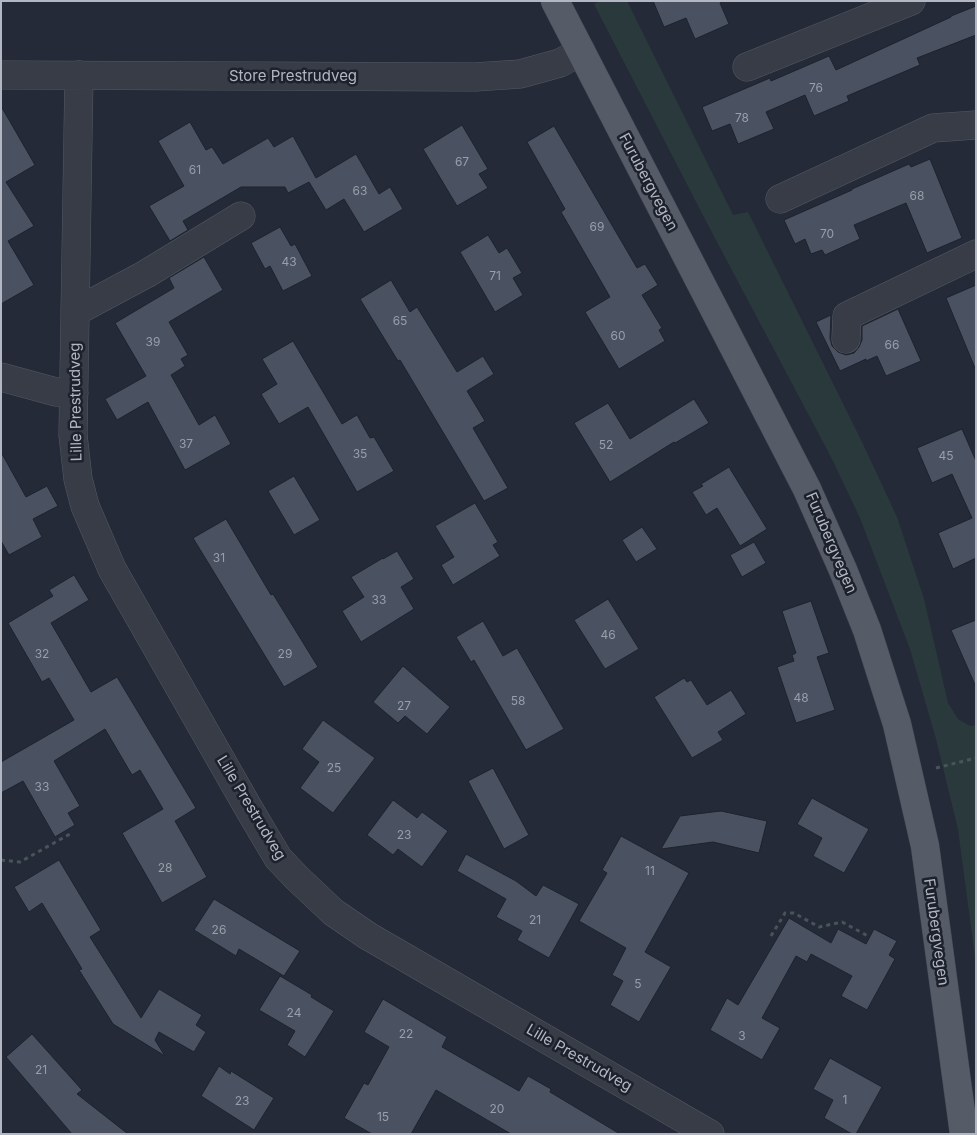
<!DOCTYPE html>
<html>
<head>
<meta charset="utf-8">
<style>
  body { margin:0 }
  #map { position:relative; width:977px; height:1135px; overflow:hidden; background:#242a37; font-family:Inter,sans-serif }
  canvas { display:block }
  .frame { position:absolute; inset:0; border:2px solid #b2b7c3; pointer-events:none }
</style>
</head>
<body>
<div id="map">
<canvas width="977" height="1135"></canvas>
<div class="frame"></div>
</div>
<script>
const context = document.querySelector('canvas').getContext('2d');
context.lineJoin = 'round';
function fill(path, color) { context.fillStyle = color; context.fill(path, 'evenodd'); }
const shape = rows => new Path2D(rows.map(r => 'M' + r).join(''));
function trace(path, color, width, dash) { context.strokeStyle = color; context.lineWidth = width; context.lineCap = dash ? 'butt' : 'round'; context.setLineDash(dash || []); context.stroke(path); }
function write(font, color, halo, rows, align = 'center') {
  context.font = font + ' Inter,sans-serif'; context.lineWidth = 5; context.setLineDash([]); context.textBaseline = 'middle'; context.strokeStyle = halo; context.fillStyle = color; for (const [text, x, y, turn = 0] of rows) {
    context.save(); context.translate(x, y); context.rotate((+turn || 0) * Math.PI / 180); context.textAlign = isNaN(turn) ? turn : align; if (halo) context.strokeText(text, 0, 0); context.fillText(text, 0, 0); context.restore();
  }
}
fill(shape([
  [600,1,627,1,733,215,748,212,863,444,897,517,924,599,948,703,958,719,970,726,976,725,976,965,958,829,936,739,910,649,860,518,831,457,708,225,594,4]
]), '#2a3a3c');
const building = shape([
  [653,1,724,1,720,3,729,24,695,39,686,18,664,27,653,1],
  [976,6,976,35,917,58,920,65,847,96,849,101,814,116,805,95,766,112,774,129,738,144,730,124,712,131,702,107,770,78,771,81,829,56,836,70,951,17,951,16,976,6],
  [1,106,35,165,6,182,34,226,8,241,34,285,1,304,1,106],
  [190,122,206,150,212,147,223,164,268,138,274,147,293,136,316,178,356,154,379,194,390,187,403,209,364,232,344,199,326,210,309,182,288,193,285,187,241,187,183,221,188,230,170,241,149,206,184,186,158,141,190,122],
  [462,125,488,169,479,174,488,188,457,206,423,149,462,125],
  [554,126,637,268,645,264,658,285,642,295,662,328,659,330,665,341,619,369,585,312,610,297,561,212,565,209,527,142,554,126],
  [930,159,962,238,927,253,906,203,854,225,860,239,825,255,822,250,811,254,805,239,795,244,784,220,852,190,852,189,909,164,911,167,930,159],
  [280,227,291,246,295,244,312,276,283,291,270,266,265,269,251,243,280,227],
  [488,235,499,253,507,248,522,273,513,278,523,295,495,312,460,252,488,235],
  [204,257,223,290,169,322,188,355,181,359,185,366,171,375,199,425,215,415,231,444,185,470,148,402,117,420,105,399,146,376,115,323,174,288,169,278,204,257],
  [391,280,410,312,417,307,457,372,483,356,494,374,467,391,485,421,473,428,508,488,484,501,400,360,398,361,360,299,391,280],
  [976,285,976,368,975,368,946,298,976,285],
  [898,309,921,361,886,376,877,356,866,361,866,359,840,371,816,322,831,315,830,338,832,346,838,352,846,355,854,353,859,347,862,340,862,326,898,309],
  [293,341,342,424,357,415,370,438,374,437,394,471,357,492,308,407,279,424,261,394,277,384,262,359,293,341],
  [694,399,709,423,675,443,674,442,610,482,574,423,608,403,630,439,694,399],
  [962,429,976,461,976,558,953,569,938,533,972,518,952,474,932,483,917,448,962,429],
  [1,452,26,497,47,486,58,506,33,519,42,537,9,555,1,541,1,452],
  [729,467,767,529,740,546,717,508,706,515,692,492,703,486,701,484,729,467],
  [294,476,320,520,294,535,268,491,294,476],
  [475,503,498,542,493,545,500,556,453,585,441,565,454,557,435,526,475,503],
  [226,519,271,595,273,594,318,667,284,687,193,538,226,519],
  [642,527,657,549,636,562,622,540,642,527],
  [754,542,766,563,742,577,730,555,754,542],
  [397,551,414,579,401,587,414,609,361,642,342,611,364,597,351,577,383,558,383,559,397,551],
  [74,575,89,600,51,623,91,692,117,677,196,808,175,821,207,877,162,903,122,833,163,809,140,770,132,775,105,729,54,761,80,806,68,813,75,825,55,837,23,781,1,793,1,762,74,720,49,678,42,682,8,623,53,596,49,590,74,575],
  [608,599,639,649,605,669,574,620,608,599],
  [811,601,829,653,817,657,835,710,796,723,777,667,794,661,792,655,796,653,782,611,811,601],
  [976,620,976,687,951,630,976,620],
  [483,621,503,656,517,648,564,729,526,750,474,660,471,662,456,637,483,621],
  [403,666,450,707,427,734,405,716,398,723,373,702,403,666],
  [684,678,687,682,691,680,707,705,731,690,746,714,718,732,723,740,692,758,654,697,684,678],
  [323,720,375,758,333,813,300,788,319,762,302,749,323,720],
  [493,768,529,835,504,849,468,781,493,768],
  [812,798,869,829,844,873,813,856,822,838,797,824,812,798],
  [393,800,417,818,422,812,448,831,422,867,398,849,393,855,367,835,393,800],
  [721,811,767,821,759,853,713,842,661,849,680,816,721,811],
  [621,836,689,873,645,952,671,967,639,1022,610,1005,623,981,612,975,626,948,579,921,607,873,602,870,621,836],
  [466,854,516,881,536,896,543,885,579,904,549,958,517,940,522,931,496,917,506,899,457,871,466,854],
  [59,860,101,930,90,937,141,1018,159,989,202,1015,196,1025,206,1032,194,1052,159,1032,155,1040,165,1056,113,1024,79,970,82,969,42,903,29,912,14,887,59,860],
  [214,899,300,951,284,976,239,949,236,956,194,930,214,899],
  [789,918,831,943,838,929,866,944,874,929,897,941,889,955,895,959,867,1010,841,996,852,976,811,954,807,962,796,956,762,1018,780,1028,762,1060,710,1030,727,998,738,1005,789,918],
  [280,976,312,995,311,997,334,1011,305,1057,287,1045,295,1031,259,1010,280,976],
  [383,999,447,1037,442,1047,519,1091,528,1076,551,1089,550,1092,620,1134,511,1134,436,1090,411,1134,372,1134,344,1118,364,1083,368,1085,389,1047,364,1032,383,999],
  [32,1034,82,1090,77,1094,128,1134,72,1134,6,1057,32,1034],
  [830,1058,882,1087,856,1134,852,1134,824,1118,833,1100,813,1089,830,1058],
  [219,1066,230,1074,231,1071,274,1098,254,1130,201,1096,219,1066]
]);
fill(building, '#4a5160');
trace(building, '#1e232e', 1);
const minor = shape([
  [747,67,911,1],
  [1,75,475,77,520,74,560,63,581,51],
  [79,75,73,435,78,479,85,506,112,569,249,809,278,858,296,877,333,912,368,936,710,1134],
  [780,199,933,128,976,125],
  [75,312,146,274,241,216],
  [846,339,847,316,976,254],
  [1,377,56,392,74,393]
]);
const major = shape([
  [555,1,807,489,843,570,867,630,897,724,925,846,964,1134]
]);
trace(minor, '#555a65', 29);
trace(major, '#404550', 29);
trace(shape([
  [936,768,976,758],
  [1,860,20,862,70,834],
  [771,936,785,913,794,913,819,927,842,922,868,936]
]), '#475559', 3, [4, 4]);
trace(minor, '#373c47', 28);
trace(major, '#555b67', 28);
write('12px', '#989eaa', null, [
  ["76",816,88],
  ["78",742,118],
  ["67",462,162],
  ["61",195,170],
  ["63",360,191],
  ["68",917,196],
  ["69",597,227],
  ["70",827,234],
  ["43",289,262],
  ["71",495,276],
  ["65",400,321],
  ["60",618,336],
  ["39",153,342],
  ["66",892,345],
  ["37",186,444],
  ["52",606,445],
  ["35",360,454],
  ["45",946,456],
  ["31",219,558],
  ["33",379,600],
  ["46",608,635],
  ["32",42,654],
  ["29",285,654],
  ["48",801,698],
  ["58",518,701],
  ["27",404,706],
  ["25",334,768],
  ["33",42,787],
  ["23",404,835],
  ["28",165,868],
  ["11",650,871],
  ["21",535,920],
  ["26",219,930],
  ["5",638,984],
  ["24",294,1013],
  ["22",406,1034],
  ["3",742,1036],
  ["21",41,1070],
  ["1",845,1100],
  ["23",242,1101],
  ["20",497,1109],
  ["15",383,1117]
]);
write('15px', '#b2b7c3', '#1c212c', [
  ["Store Prestrudveg",293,76],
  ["Furubergvegen",648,182,62],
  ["Lille Prestrudveg",76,402,-91],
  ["Furubergvegen",831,543,67],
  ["Lille Prestrudveg",251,808,59],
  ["Furubergvegen",936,932,82],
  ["Lille Prestrudveg",579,1058,30]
]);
</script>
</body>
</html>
